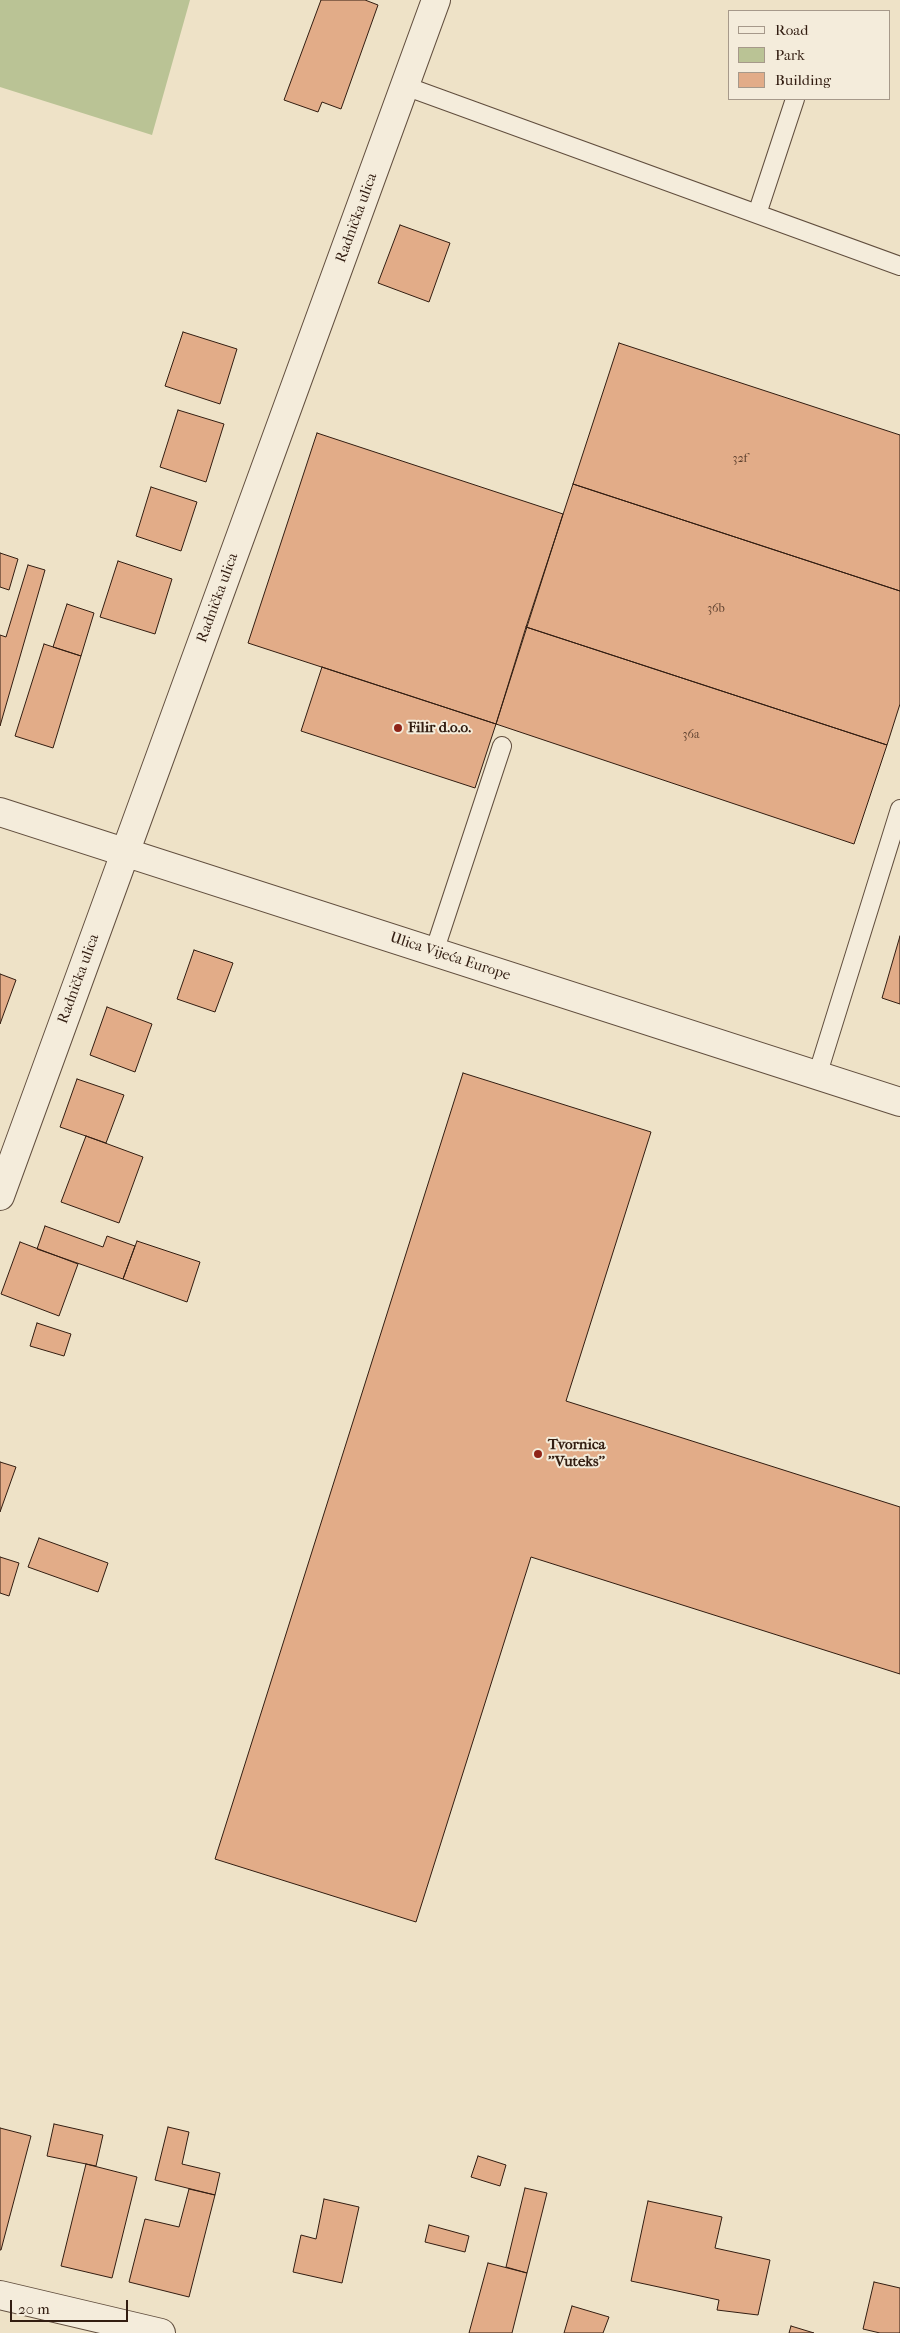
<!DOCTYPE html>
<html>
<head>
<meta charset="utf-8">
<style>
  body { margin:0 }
  #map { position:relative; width:900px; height:2333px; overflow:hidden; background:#eee2c7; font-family:"IM FELL French Canon",serif }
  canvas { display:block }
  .legend { position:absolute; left:728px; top:10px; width:162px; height:90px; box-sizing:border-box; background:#f4ecdb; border:1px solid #a6998a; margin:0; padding:6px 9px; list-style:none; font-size:15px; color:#321d11 }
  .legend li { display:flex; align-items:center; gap:10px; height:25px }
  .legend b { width:25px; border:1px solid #a6998a }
  .scale { position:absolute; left:10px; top:2300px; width:118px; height:22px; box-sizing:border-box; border:2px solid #321d11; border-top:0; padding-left:6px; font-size:15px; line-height:18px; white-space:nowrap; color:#321d11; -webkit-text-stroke:4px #f4ecdb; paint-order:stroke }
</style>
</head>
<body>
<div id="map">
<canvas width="900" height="2333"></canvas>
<ul class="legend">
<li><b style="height:6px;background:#f4ecdb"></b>Road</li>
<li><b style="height:14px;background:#bac395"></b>Park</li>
<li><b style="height:14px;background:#e2ac88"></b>Building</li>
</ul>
<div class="scale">20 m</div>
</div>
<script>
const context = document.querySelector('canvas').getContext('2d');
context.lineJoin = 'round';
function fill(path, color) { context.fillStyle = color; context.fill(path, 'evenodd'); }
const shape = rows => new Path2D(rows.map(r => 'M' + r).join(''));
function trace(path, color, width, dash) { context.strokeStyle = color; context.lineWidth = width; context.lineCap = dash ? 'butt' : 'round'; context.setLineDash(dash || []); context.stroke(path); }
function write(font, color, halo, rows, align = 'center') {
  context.font = font + ' "IM FELL French Canon",serif'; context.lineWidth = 4; context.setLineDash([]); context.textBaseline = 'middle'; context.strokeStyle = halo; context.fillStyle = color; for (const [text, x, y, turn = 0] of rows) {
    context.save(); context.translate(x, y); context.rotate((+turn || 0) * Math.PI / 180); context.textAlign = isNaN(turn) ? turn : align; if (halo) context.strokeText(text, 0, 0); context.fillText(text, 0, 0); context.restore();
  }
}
fill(shape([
  [0,0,190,0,152,135,0,87]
]), '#bac395');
const building = shape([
  [321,0,365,0,378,5,341,109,322,102,318,112,284,100,321,0],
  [400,225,450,243,429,302,378,283,400,225],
  [183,332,237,349,220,404,165,386,183,332],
  [619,343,900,435,900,591,573,484,619,343],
  [178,410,224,424,206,482,160,467,178,410],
  [317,433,563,514,496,724,248,643,317,433],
  [573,484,900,591,900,704,887,745,526,627,573,484],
  [151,487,197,502,181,551,136,536,151,487],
  [0,553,18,559,9,590,0,587,0,553],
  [118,561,172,579,155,634,100,617,118,561],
  [28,565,45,570,0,726,0,635,6,637,28,565],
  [67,604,94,613,81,656,53,647,67,604],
  [526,627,887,745,854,844,496,724,526,627],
  [44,644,81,656,53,748,15,736,44,644],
  [322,667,496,724,475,788,301,731,322,667],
  [900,936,900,1004,882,998,900,936],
  [194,950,233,963,215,1012,177,999,194,950],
  [0,974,16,980,0,1024,0,974],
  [107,1007,152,1024,135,1072,90,1055,107,1007],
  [463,1073,651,1132,566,1401,900,1507,900,1674,531,1557,416,1922,215,1859,463,1073],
  [77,1079,124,1095,106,1143,60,1127,77,1079],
  [86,1136,143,1157,119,1223,61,1202,86,1136],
  [45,1226,103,1247,107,1236,135,1246,123,1279,37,1249,45,1226],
  [137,1241,200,1262,187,1302,123,1279,137,1241],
  [20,1242,78,1264,59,1316,1,1294,20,1242],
  [37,1323,71,1334,64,1356,30,1346,37,1323],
  [0,1462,16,1467,0,1512,0,1462],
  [39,1538,108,1563,98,1592,28,1567,39,1538],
  [0,1557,19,1563,9,1596,0,1593,0,1557],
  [54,2124,103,2135,96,2166,47,2156,54,2124],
  [168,2127,189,2132,182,2164,220,2173,215,2195,155,2180,168,2127],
  [0,2128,31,2136,1,2250,0,2250,0,2128],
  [478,2156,506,2165,500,2186,471,2177,478,2156],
  [86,2164,137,2177,112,2278,61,2266,86,2164],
  [525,2188,547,2193,527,2273,506,2267,525,2188],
  [189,2189,215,2195,189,2297,129,2282,145,2219,179,2227,189,2189],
  [324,2199,359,2207,342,2283,293,2272,301,2235,316,2239,324,2199],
  [648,2201,722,2217,715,2248,770,2260,758,2315,717,2310,719,2300,631,2281,648,2201],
  [429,2225,469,2236,465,2252,425,2242,429,2225],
  [488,2263,527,2273,512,2333,469,2333,488,2263],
  [874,2282,900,2288,900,2333,880,2333,863,2329,874,2282],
  [572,2306,609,2317,603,2333,564,2333,572,2306],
  [791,2326,814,2333,789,2333,791,2326]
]);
fill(building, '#e2ac88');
trace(building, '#321d11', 1);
const service = shape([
  [405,86,900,266],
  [757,214,795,99],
  [434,952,502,746],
  [817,1076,900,809]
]);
const minor = shape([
  [0,812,900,1102],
  [0,1196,436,0],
  [0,2295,161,2333]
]);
trace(service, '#614e3e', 20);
trace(minor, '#614e3e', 30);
trace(service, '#f4ecdb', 18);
trace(minor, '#f4ecdb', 28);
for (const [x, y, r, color] of [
  [398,728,5,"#8f2418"],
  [538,1454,5,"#8f2418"]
]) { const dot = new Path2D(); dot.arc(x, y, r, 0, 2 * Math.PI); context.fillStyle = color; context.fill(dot); trace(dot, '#f4ecdb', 2); }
write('12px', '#5e412f', null, [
  ["32f",740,459],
  ["36b",716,609],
  ["36a",691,735]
]);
write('15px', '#321d11', '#f4ecdb', [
  ["Radnička ulica",357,218,-70],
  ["Radnička ulica",218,598,-70],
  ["Ulica Vijeća Europe",450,957,18],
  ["Radnička ulica",79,979,-70]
]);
write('bold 15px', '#321d11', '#f4ecdb', [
  ["Filir d.o.o.",408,728],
  ["Tvornica",548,1445],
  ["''Vuteks''",548,1462]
], 'left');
</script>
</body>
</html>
